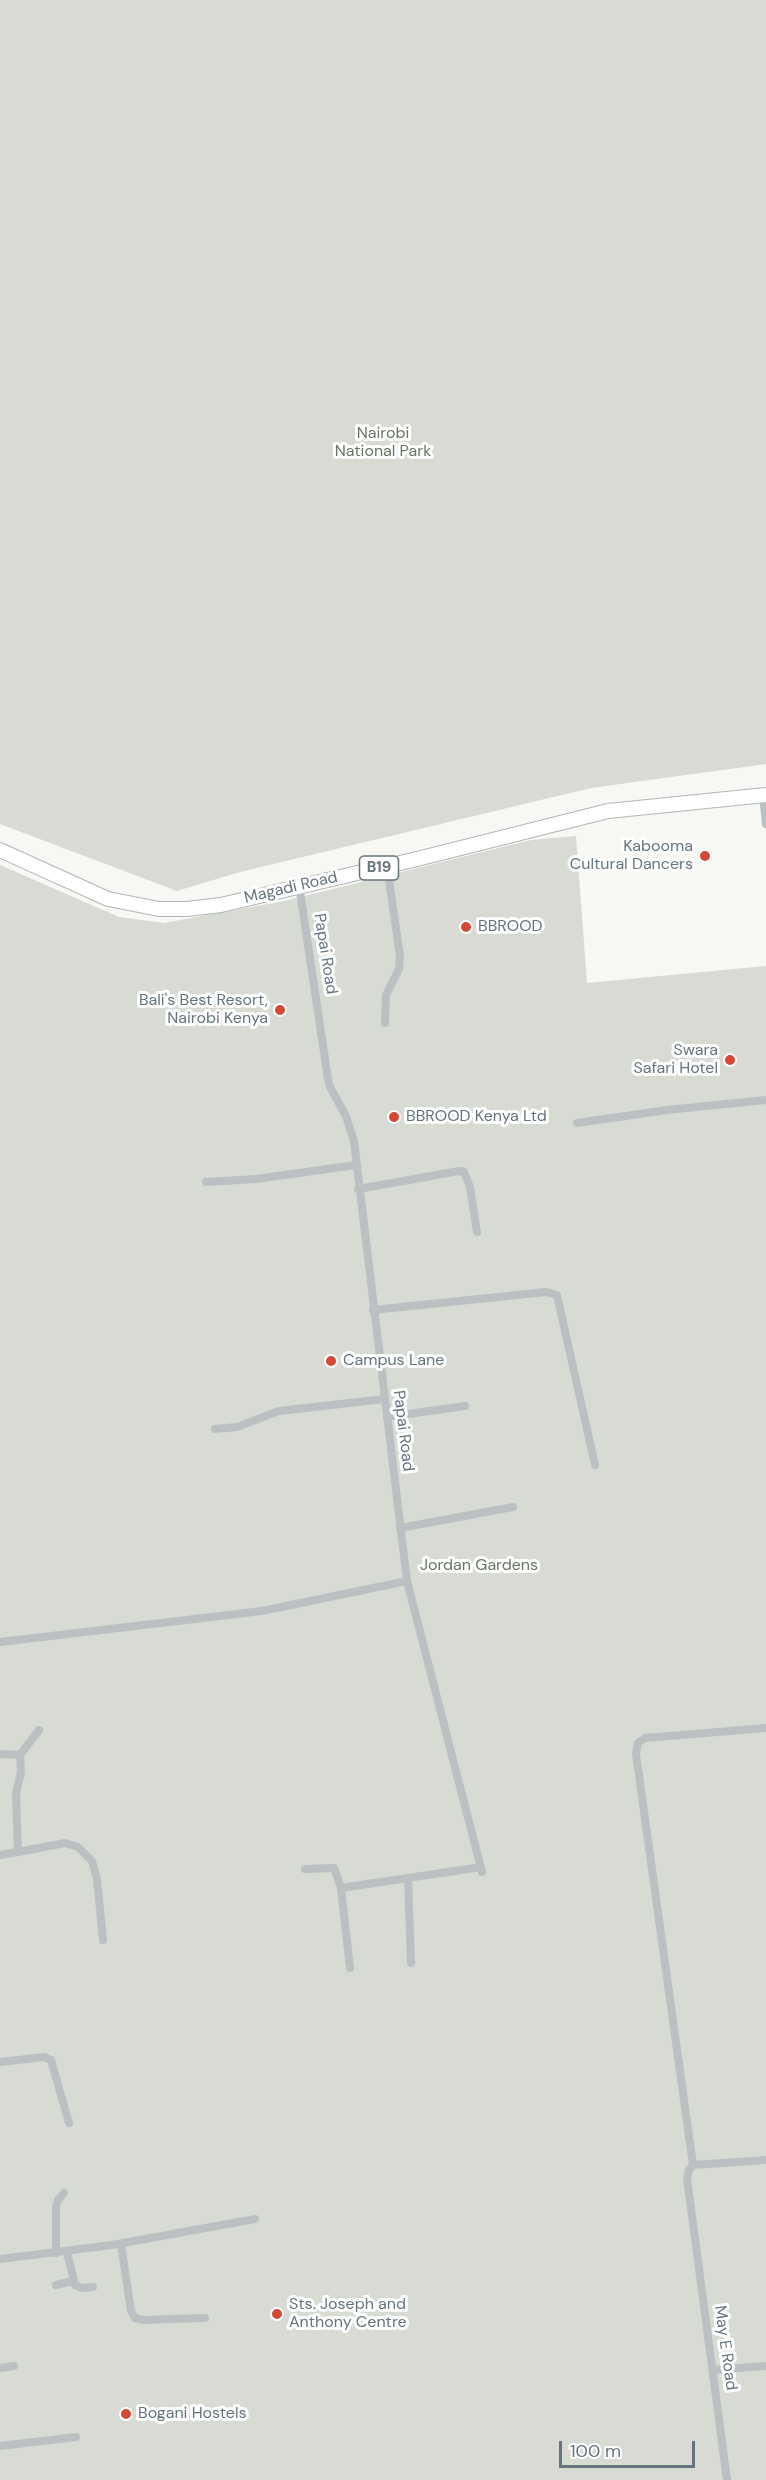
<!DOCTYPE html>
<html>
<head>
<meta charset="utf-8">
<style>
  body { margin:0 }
  #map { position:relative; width:766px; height:2480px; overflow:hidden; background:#f7f7f4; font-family:"DM Sans",sans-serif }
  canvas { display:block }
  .scale { position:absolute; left:559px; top:2441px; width:136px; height:27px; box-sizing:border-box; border:3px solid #64757d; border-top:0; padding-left:8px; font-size:18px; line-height:21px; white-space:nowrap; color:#64757d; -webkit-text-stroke:4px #fff; paint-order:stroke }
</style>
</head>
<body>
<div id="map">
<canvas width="766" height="2480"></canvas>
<div class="scale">100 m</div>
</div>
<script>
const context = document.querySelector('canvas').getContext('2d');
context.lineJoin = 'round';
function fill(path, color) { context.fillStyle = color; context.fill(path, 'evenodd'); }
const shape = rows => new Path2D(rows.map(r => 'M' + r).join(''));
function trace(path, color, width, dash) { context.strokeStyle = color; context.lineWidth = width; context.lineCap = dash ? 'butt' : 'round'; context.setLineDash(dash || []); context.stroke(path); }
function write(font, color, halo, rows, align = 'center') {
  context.font = font + ' "DM Sans",sans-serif'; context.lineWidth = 6; context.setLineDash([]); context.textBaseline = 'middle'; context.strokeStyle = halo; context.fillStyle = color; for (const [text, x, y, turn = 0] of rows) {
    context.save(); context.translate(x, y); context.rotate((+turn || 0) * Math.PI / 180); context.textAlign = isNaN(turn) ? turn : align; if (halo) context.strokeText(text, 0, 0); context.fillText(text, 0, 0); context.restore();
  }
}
fill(shape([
  [0,0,766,0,766,764,591,788,240,872,177,891,0,824],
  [576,836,587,983,766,966,766,2480,0,2480,0,865,119,917,164,923,284,901,531,840]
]), '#d7dbd3');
const trunk = shape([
  [0,850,108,899,159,909,187,909,221,905,417,859,608,811,766,795]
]);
trace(trunk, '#b1b6b8', 16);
trace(shape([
  [763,795,766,824],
  [299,885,328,1079,330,1087,346,1116,354,1141,407,1581,482,1872],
  [385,1023,386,995,399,969,400,956,387,866],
  [577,1123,667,1110,766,1100],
  [206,1182,256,1179,356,1165],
  [358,1189,459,1171,464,1172,470,1187,477,1232],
  [373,1310,546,1292,557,1295,595,1465],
  [387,1417,465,1406],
  [215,1429,237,1427,279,1411,385,1399],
  [400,1528,513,1507],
  [0,1642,262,1611,407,1581],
  [0,1754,20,1755,21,1772,16,1793,18,1852,0,1855],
  [20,1755,39,1730],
  [18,1852,65,1843,78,1847,92,1861,97,1879,103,1940],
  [305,1869,334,1868,341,1888],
  [408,1878,411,1963],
  [350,1968,341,1888,481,1867],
  [0,2062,44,2057,51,2060,69,2123],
  [693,2165,636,1754,638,1743,645,1738,766,1728],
  [121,2244,131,2311,135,2318,143,2320,205,2318],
  [67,2252,75,2285,82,2288,93,2287],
  [56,2253,56,2206,58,2200,64,2193],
  [0,2259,112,2245,255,2219],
  [56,2285,72,2281],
  [0,2368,14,2366],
  [713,2370,766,2366],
  [0,2446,76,2437],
  [727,2480,687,2178,689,2170,693,2165,766,2160]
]), '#bbc1c3', 8);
trace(trunk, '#fff', 14);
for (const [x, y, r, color] of [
  [705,856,6,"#d84733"],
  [466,927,6,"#d84733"],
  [280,1010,6,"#d84733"],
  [730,1060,6,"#d84733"],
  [394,1117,6,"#d84733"],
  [331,1361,6,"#d84733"],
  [277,2314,6,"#d84733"],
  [126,2414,6,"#d84733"]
]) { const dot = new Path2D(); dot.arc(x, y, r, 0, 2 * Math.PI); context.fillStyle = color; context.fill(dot); trace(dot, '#fff', 2); }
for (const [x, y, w] of [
  [379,868,39]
]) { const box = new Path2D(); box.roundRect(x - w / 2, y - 12, w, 24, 4.5); context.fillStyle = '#fff'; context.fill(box); trace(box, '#64757d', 1.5); }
write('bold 15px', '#64757d', null, [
  ["B19",379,868]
]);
write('16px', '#687662', '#fff', [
  ["Nairobi",383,434],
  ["National Park",383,452],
  ["Jordan Gardens",479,1566]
]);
write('16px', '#64757d', '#fff', [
  ["Kabooma",693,847,"right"],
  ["Cultural Dancers",693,865,"right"],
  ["BBROOD",478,927],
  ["Bali's Best Resort,",268,1001,"right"],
  ["Nairobi Kenya",268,1019,"right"],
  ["Swara",718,1051,"right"],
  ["Safari Hotel",718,1069,"right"],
  ["BBROOD Kenya Ltd",406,1117],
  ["Campus Lane",343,1361],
  ["Sts. Joseph and",289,2305],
  ["Anthony Centre",289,2323],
  ["Bogani Hostels",138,2414]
], 'left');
write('16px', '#64757d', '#fff', [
  ["Magadi Road",291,888,-13],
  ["Papai Road",325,954,81],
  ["Papai Road",403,1431,83],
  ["May E Road",725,2348,82]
]);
</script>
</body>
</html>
